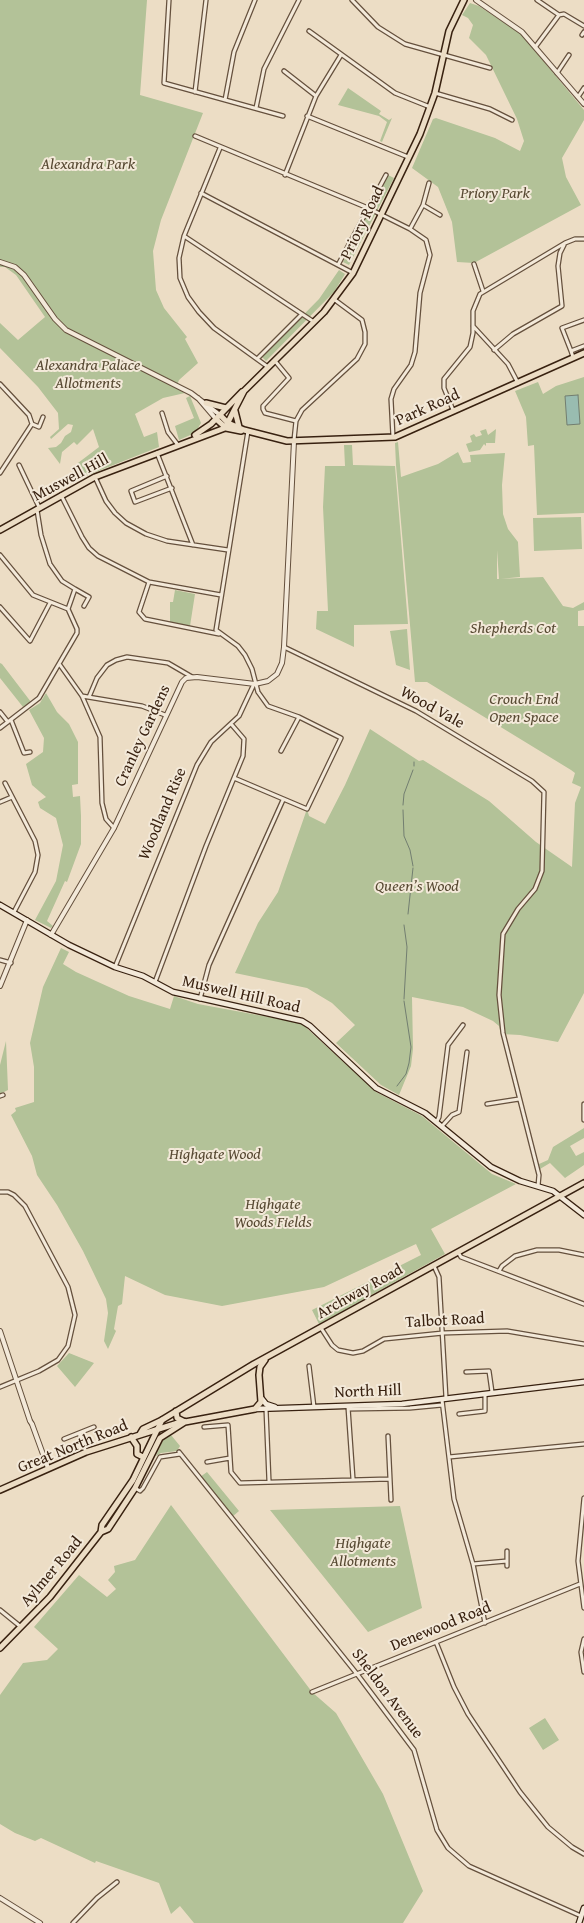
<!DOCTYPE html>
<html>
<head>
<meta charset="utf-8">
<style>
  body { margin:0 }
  canvas { display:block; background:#ecddc5 }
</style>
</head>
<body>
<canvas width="584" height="1923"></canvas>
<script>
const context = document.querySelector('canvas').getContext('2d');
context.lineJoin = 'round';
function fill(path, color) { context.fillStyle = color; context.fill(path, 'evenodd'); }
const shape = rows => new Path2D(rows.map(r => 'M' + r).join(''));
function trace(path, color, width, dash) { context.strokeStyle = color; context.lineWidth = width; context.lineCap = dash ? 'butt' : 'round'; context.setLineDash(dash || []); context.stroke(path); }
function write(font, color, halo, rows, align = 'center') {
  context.font = font + ' "Gentium Book Plus",serif'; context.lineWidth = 4; context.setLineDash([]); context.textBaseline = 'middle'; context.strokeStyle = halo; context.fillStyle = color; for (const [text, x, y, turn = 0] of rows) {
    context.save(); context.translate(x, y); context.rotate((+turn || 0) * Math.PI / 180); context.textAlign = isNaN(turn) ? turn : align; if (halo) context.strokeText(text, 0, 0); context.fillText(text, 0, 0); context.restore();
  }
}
fill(shape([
  [0,0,147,0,140,95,203,113,161,220,153,251,156,290,164,308,187,337,185,339,198,363,179,380,176,388,185,393,163,398,135,414,144,437,157,432,159,447,78,479,78,463,99,447,93,429,77,445,74,442,62,452,60,464,48,448,56,447,61,443,65,436,71,432,73,425,68,424,51,439,50,437,59,429,58,413,38,387,0,348,0,323,18,340,45,317,16,275,5,267,0,267],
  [470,3,479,6,521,34,584,110,584,120,562,158,566,177,581,205,474,263,457,262,452,222,438,187,412,168,433,119,436,118,495,138,520,151,524,141,517,119,486,55,469,38,473,25,468,18,462,15],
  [348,88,381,111,379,114,389,120,392,118,382,142,380,141,387,122,379,116,338,105],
  [388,175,394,178,349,265,343,262],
  [339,270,345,274,334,292,266,361,262,357,319,299],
  [584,377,584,513,537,515,534,445,528,446,526,417,515,391,538,382,543,394,556,386],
  [190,396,201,423,195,433,179,440,175,426,194,418,186,398],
  [486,429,488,435,496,429,495,443,486,443,486,446,484,444,480,450,469,452,466,444,472,442,470,436,474,434,476,437,482,435,480,431],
  [398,442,401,477,438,464,458,452,463,463,471,462,470,455,505,453,502,485,503,514,508,529,518,542,520,577,499,579,497,550,497,579,543,577,563,606,573,608,584,602,584,610,578,611,578,626,584,626,584,993,558,1042,520,1035,501,1034,499,1026,493,1021,463,1007,412,997,413,1049,411,1066,399,1095,381,1085,336,1043,355,1025,332,1003,307,988,235,973,258,923,278,892,307,809,309,816,325,824,345,785,370,729,419,761,423,760,489,801,536,842,572,867,575,803,581,787,572,783,575,773,571,770,427,682,415,682,396,465,395,443],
  [344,445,352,445,353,465,395,466,408,624,354,625,354,647,316,629,317,611,328,611,323,507,325,466,345,466],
  [581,517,582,549,534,551,533,518],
  [175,590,195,594,190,626,170,622,170,602,173,602],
  [407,629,410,670,396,665,390,631],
  [0,663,2,664,31,702,23,707,0,678],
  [46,693,57,712,69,724,78,742,78,784,72,785,73,797,80,796,81,816,81,844,67,882,65,881,47,921,53,926,51,928,35,920,56,881,63,845,56,818,40,808,38,802,46,797,32,785,26,764,43,752,44,738,29,710,40,703],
  [61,948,69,952,63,964,76,972,129,996,170,1009,174,996,198,1004,301,1023,376,1092,422,1116,492,1174,516,1184,431,1229,445,1254,319,1324,312,1310,421,1255,416,1244,324,1287,222,1306,165,1295,125,1276,122,1304,118,1306,114,1329,116,1331,108,1349,104,1341,108,1313,106,1299,83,1251,57,1205,37,1175,32,1156,11,1115,16,1111,15,1108,34,1102,34,1067,30,1043,43,987],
  [6,1041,8,1090,0,1094,0,1065],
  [584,1128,584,1138,570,1146,576,1156,584,1152,584,1165,565,1178,550,1163,540,1169,539,1164,548,1160,553,1147],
  [69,1353,94,1363,75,1387,57,1366],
  [171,1435,180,1446,177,1451,161,1453,156,1456,163,1440],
  [207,1472,239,1511,232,1517,200,1477],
  [171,1505,312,1692,336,1713,383,1794,423,1891,403,1923,194,1923,180,1906,171,1914,159,1883,96,1861,95,1863,41,1838,35,1841,15,1833,0,1824,0,1695,23,1663,47,1660,58,1649,34,1627,79,1575,107,1597,116,1589,108,1580,115,1572,114,1566,135,1560],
  [400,1506,422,1608,368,1632,270,1510],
  [545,1718,559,1740,543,1750,529,1728]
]), '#b3c298');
const water = shape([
  [578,395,580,424,567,425,565,396,578,395]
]);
fill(water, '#99bcb0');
trace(water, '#727e70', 1);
trace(shape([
  [414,766,414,762],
  [403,805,404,794,413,770],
  [403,810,404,836,410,850,413,866],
  [408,914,413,868],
  [404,999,407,947,404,925],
  [397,1086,406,1074,409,1063,411,1047,404,1001]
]), '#727e70', 1);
const minor = shape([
  [169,0,164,83,283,116],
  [352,0,378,27,405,44,490,68],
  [537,0,559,15],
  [309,31,395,93,430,107],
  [582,35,584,32],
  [536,46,559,15,564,14,584,26],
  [284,71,316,96],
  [557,73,569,55],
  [195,92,206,0],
  [435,93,490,109,512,120],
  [578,97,584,88],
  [225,100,234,52,255,0],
  [256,108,264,69,299,0],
  [307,116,408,157],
  [195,136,368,208,410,229,426,240,430,255,420,293,415,352,411,365,394,389,391,399,393,437],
  [220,148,184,236,179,258,180,278,188,297,199,312,214,328,268,367],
  [285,175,316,96,341,55],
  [201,193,353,273],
  [423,205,440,215],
  [410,229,423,205,429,183],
  [184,236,314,322],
  [474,264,483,291],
  [338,265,386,175],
  [473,326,508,364,518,383],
  [494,350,513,334,562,306,558,266,560,253,564,245],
  [571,351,562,328,584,320],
  [573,357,571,351,584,346],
  [257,359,302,314],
  [275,361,289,378,263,406,263,409,265,413,296,421],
  [0,384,29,415,32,424,0,473],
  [453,410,444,388,444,379,470,347,473,333,473,311,480,294,565,243,575,239,584,239],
  [162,413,168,432,178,445],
  [32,424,39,427,43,417],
  [294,440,296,421,302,410,357,359,365,344,365,332,362,320,335,300],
  [157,453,193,545],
  [19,465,39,507],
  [167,476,131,491,135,502,172,488],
  [95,477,106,501,115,513,126,523,146,534,167,541,228,550],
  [61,495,82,537,89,548,98,556,149,582,221,595],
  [0,555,33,595,68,609],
  [149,582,139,612,145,619,219,634],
  [75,589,89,597,84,606],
  [0,607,30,641,50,603],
  [284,647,416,711,532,781,544,792,542,871,535,889,518,909,503,934,499,995,503,1033,539,1175,538,1186],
  [60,665,82,696,100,737,102,803,106,819,114,828],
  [82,696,142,706,165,715],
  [89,697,97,678,107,665,116,660,127,657,168,663,192,677],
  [0,712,8,722],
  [11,720,24,753,30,752],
  [0,728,39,698,77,633,77,629,68,609,75,589,62,581,50,564,41,535,37,510],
  [281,751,299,717],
  [234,778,307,809,341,738,299,717,268,706,258,692,252,669,245,655,238,646,216,630,248,431],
  [5,783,35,841,38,855,35,872,14,912],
  [0,802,12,797],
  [0,960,11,963],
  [115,967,197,765,211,742,239,716,254,684],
  [155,982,206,846,243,756,244,739,232,725],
  [200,999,209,965,283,800],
  [0,1096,3,1095],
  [487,1104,519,1099],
  [584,1104,584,1120],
  [437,1121,439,1117,448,1045,463,1025],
  [443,1125,452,1115,459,1112,467,1052],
  [0,1192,8,1192,14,1195,25,1206,68,1287,75,1315,68,1346,58,1360,39,1371,0,1387],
  [458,1252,461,1257,584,1304],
  [434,1266,439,1277,446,1398],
  [499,1271,502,1266,515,1256,537,1250,559,1250,584,1255],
  [321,1328,332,1345,338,1350,353,1353,363,1351,384,1339,443,1333,507,1331,584,1344],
  [309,1366,314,1407],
  [466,1372,489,1371,492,1392],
  [442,1400,454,1499,473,1564,485,1623],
  [348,1407,353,1479],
  [266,1409,269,1481],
  [348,1409,410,1408,442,1405],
  [459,1414,485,1411,485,1394],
  [204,1427,228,1425,231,1472,240,1483,389,1479],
  [79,1433,86,1452],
  [388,1436,391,1500],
  [64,1439,94,1427],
  [179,1452,357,1674,414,1750,437,1830,448,1848,469,1866,581,1916],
  [449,1457,584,1444],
  [207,1462,230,1458],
  [135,1488,140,1491,143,1488,160,1457,180,1454],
  [584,1498,578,1561,584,1608],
  [473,1564,507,1561],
  [507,1566,507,1551],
  [0,1610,21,1627],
  [584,1639,581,1652,584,1672],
  [436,1642,454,1687,468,1714,520,1792,548,1827,572,1847,584,1854],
  [312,1692,580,1584],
  [73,1923,97,1898,117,1882]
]);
const tertiary = shape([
  [476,0,522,32,584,104],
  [0,262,15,267,24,275,55,319,66,330,191,393,220,415],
  [198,398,216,419],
  [51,935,114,828,182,682,186,678,197,677,255,684,268,681,277,674,282,663,284,647,294,441],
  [0,986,27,920],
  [0,1331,30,1421],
  [32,1424,48,1468],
  [0,1898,40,1923]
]);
const secondary = shape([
  [0,905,69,945,115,967,143,976,173,992,302,1021,310,1026,376,1088,425,1113,491,1167,520,1181,553,1191,584,1215],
  [262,1399,266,1404,275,1407],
  [255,1409,402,1404,584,1382],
  [579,1923,584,1908]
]);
const primary = shape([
  [206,403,226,408],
  [235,411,239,427],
  [220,415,228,423,244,430,287,441,395,437,584,353],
  [216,419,226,428,241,431],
  [195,435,211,424,242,392],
  [0,530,95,477,225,428,244,391,324,312,353,273,420,134,435,93,449,31,464,0],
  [140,1434,143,1429,162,1420],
  [131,1437,137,1446,137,1454,143,1457],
  [0,1490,86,1452,181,1422]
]);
const trunk = shape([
  [176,1411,177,1418,185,1422,255,1409,261,1402,259,1375,260,1367,265,1360],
  [101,1532,102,1525,133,1480,162,1420,254,1364,584,1183],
  [0,1648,50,1597,101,1532,108,1529,135,1488,160,1438,185,1422]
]);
trace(minor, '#65503d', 5.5);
trace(tertiary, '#65503d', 6);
trace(secondary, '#382110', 7);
trace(primary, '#382110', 8);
trace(trunk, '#382110', 8);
trace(minor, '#f3e9d9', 3);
trace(tertiary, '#f3e9d9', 4);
trace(secondary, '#f3e9d9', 4.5);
trace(primary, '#ecddc5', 5);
trace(trunk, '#ecddc5', 5);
const tertiaryBridge = shape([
  [30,1421,32,1424]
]);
trace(tertiaryBridge, '#65503d', 6, []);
trace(tertiaryBridge, '#f3e9d9', 4);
write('italic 16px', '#574932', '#f3e9d9', [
  ["Alexandra Park",88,165],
  ["Priory Park",495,194],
  ["Alexandra Palace",88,366],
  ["Allotments",88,384],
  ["Shepherds Cot",513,629],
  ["Crouch End",524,700],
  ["Open Space",524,718],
  ["Queen’s Wood",417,887],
  ["Highgate Wood",215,1155],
  ["Highgate",273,1205],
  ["Woods Fields",273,1223],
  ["Highgate",363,1544],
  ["Allotments",363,1562]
]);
write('16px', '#382110', '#f3e9d9', [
  ["Priory Road",363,223,-64],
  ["Park Road",428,408,-24],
  ["Muswell Hill",71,478,-28],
  ["Wood Vale",432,708,29],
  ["Cranley Gardens",143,736,-65],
  ["Woodland Rise",163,814,-67],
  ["Muswell Hill Road",241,995,13],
  ["Archway Road",360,1292,-29],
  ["Talbot Road",445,1321,-3],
  ["North Hill",368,1392,-2],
  ["Great North Road",73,1447,-22],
  ["Aylmer Road",52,1572,-50],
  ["Denewood Road",441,1627,-22],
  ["Sheldon Avenue",387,1694,53]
]);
</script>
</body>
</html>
